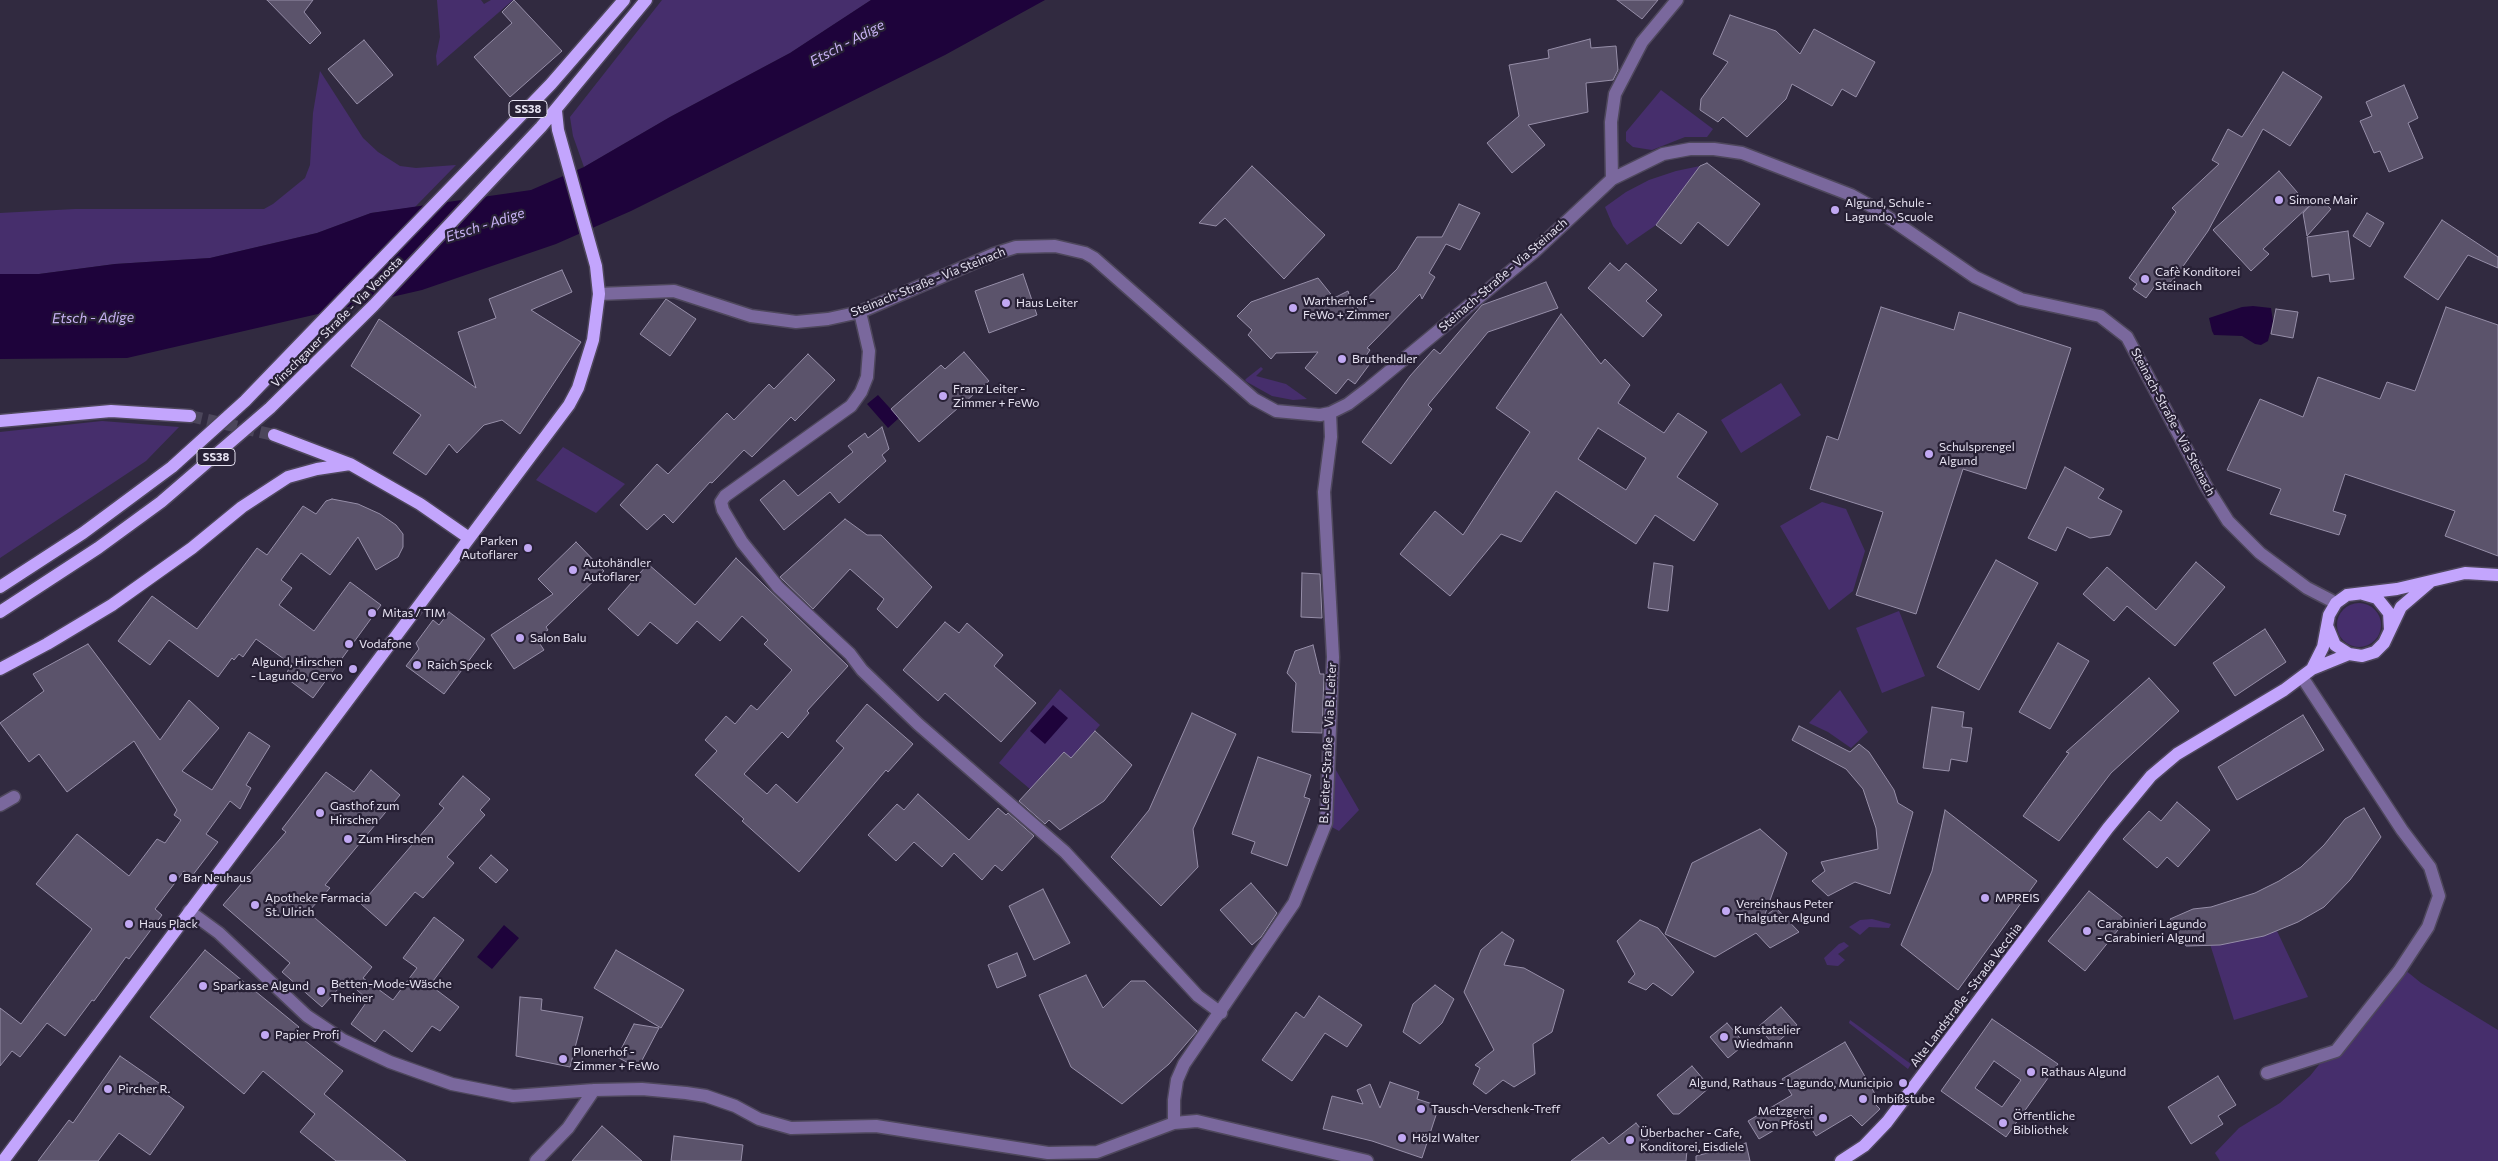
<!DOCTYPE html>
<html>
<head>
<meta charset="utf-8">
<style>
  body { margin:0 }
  canvas { display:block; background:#312a40 }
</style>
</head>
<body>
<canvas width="2498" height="1161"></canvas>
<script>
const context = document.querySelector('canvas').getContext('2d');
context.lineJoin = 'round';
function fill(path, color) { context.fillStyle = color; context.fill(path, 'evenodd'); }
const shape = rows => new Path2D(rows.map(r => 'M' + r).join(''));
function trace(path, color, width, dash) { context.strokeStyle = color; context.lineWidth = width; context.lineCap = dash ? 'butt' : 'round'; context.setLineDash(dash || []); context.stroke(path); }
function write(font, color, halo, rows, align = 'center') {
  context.font = font + ' Commissioner,sans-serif'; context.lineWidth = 4.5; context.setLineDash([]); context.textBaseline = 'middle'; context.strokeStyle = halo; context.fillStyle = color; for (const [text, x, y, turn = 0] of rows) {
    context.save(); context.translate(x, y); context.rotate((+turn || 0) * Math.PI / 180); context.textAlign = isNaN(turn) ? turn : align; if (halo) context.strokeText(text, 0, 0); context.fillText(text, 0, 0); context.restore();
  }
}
fill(shape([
  [437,0,481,0,484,4,491,0,513,0,437,66,436,56,440,37],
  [662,0,871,0,790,53,670,117,584,167,573,136,570,117],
  [320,71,363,138,378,152,400,166,416,168,456,165,415,207,371,213,317,233,210,258,115,264,39,274,0,274,0,213,75,209,264,209,273,204,305,178,310,165,313,113],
  [1661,90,1713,129,1707,137,1685,137,1652,150,1633,147,1626,141,1626,132],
  [1700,166,1656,225,1627,245,1613,226,1605,207,1626,192,1649,180,1676,171],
  [1261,367,1263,369,1256,376,1286,384,1307,399,1293,400,1272,396,1247,382,1245,380,1247,378],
  [1781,383,1801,415,1741,453,1721,420],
  [102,421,179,427,146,461,0,558,0,432],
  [563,447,625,484,596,513,536,480],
  [1822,502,1846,509,1865,551,1853,591,1829,610,1780,526],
  '2337 625a22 22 0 1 1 44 0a22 22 0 1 1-44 0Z',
  [1899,611,1925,676,1882,693,1856,628],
  [1060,689,1100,725,1071,758,1064,752,1030,789,999,763],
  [1840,690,1868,732,1851,748,1828,732,1809,723],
  [1333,765,1359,810,1339,831,1330,826],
  [1872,919,1891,924,1889,928,1869,927,1860,935,1849,927,1860,920],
  [2277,931,2308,997,2234,1020,2210,944],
  [1844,942,1849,946,1838,954,1845,960,1838,966,1827,965,1824,958,1839,944],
  [2399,965,2421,983,2498,1030,2498,1161,2220,1161,2215,1153,2239,1128,2280,1103,2310,1076],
  [1850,1020,1911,1064,1908,1069,1849,1023]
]), '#462e6c');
fill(shape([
  [871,0,1045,0,945,55,631,211,556,244,422,290,127,358,0,359,0,274,39,274,115,264,210,258,317,233,371,213,531,190,584,167,670,117,790,53],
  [2253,306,2271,308,2273,321,2268,341,2261,345,2255,344,2242,336,2214,335,2212,331,2209,318,2242,307],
  [878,395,899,418,888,428,867,404],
  [1053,705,1068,718,1045,744,1030,731],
  [504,925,519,938,492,969,477,957]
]), '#1e033b');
const building = shape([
  [267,0,313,0,304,12,321,33,310,44,267,0],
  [514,0,562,51,510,97,474,57,512,23,502,12,514,0],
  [1617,0,1658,0,1642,19,1617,0],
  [1730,15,1776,31,1800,54,1814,29,1875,62,1856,97,1842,89,1832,106,1792,84,1786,99,1747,137,1723,117,1718,122,1700,110,1701,99,1728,62,1713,54,1730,15],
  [1590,39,1591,48,1616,46,1618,70,1613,80,1586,83,1588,112,1528,125,1545,145,1512,173,1487,143,1519,116,1509,65,1549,58,1548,50,1590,39],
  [364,40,393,75,357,104,328,69,364,40],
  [2283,72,2322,97,2290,146,2263,129,2208,231,2174,279,2160,289,2154,287,2146,298,2133,289,2137,284,2129,278,2176,212,2172,208,2219,164,2212,160,2228,129,2242,137,2283,72],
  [2404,85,2418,118,2408,123,2423,158,2389,172,2380,151,2374,153,2360,121,2372,116,2366,102,2404,85],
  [1707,163,1760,204,1728,246,1698,222,1681,244,1656,225,1700,166,1707,163],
  [1252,166,1325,235,1284,279,1225,218,1216,226,1199,223,1252,166],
  [2279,171,2309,206,2263,249,2269,254,2251,271,2213,230,2279,171],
  [2318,197,2331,209,2307,236,2303,213,2318,197],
  [1459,204,1480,213,1460,250,1446,244,1429,273,1435,277,1422,299,1420,294,1367,348,1370,350,1363,360,1369,365,1355,384,1348,379,1336,394,1305,368,1318,352,1276,353,1271,359,1248,335,1252,330,1237,316,1251,302,1318,278,1334,298,1348,291,1354,311,1397,269,1417,237,1442,237,1459,204],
  [2367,213,2384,223,2370,247,2353,236,2367,213],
  [2442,220,2498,257,2498,268,2468,255,2438,300,2404,277,2442,220],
  [2348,231,2354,279,2330,282,2329,274,2312,277,2307,237,2348,231],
  [1610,263,1619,271,1626,263,1657,290,1646,301,1662,315,1643,337,1588,288,1610,263],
  [562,270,572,292,531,310,581,342,520,434,502,420,484,425,457,453,449,444,426,475,393,453,421,415,351,366,379,319,476,388,458,332,496,318,489,299,562,270],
  [1023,274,1037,315,989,333,975,291,1023,274],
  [1546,282,1558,308,1488,332,1428,405,1432,409,1391,464,1362,442,1410,376,1434,349,1440,354,1482,305,1546,282],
  [666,299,696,319,670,356,640,334,666,299],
  [1881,307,1954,330,1959,312,2071,348,2026,489,1963,469,1916,614,1856,595,1883,512,1810,489,1827,436,1838,440,1881,307],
  [2446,307,2498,325,2498,556,2445,536,2455,511,2345,474,2333,511,2346,515,2339,535,2270,514,2281,489,2227,470,2260,399,2303,417,2318,377,2380,399,2387,382,2415,391,2446,307],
  [2276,309,2298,312,2293,338,2271,334,2276,309],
  [1561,314,1601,364,1605,359,1630,385,1618,403,1664,433,1678,413,1707,432,1677,477,1718,504,1694,541,1655,515,1636,544,1556,491,1521,542,1501,534,1450,596,1400,554,1435,511,1463,535,1530,432,1496,408,1561,314],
  [1598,428,1646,458,1626,490,1578,459,1598,428],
  [964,352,989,381,919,442,891,409,941,365,945,369,964,352],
  [808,354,835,380,795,421,791,417,752,457,744,450,712,483,710,482,673,523,664,514,647,530,620,505,657,464,668,474,727,413,734,420,769,384,774,389,808,354],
  [882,427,889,449,882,455,886,461,839,503,830,492,784,530,760,500,784,480,798,496,853,452,848,446,865,433,868,438,882,427],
  [2065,467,2104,489,2098,498,2122,511,2110,535,2090,538,2067,527,2056,551,2028,538,2065,467],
  [332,499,358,504,380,514,396,525,403,534,403,547,398,557,376,570,358,537,330,575,301,553,281,580,292,588,279,605,314,631,350,582,381,605,313,698,285,677,291,664,256,639,243,657,239,654,234,660,232,658,218,677,169,640,150,665,118,641,152,596,197,629,257,548,267,555,303,506,316,514,326,501,332,499],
  [845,519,867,535,881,535,932,587,897,628,877,609,884,599,850,569,813,609,780,577,845,519],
  [576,542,604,571,546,627,548,630,536,638,544,650,514,669,491,635,553,594,538,579,576,542],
  [736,558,848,666,807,711,809,713,788,738,782,732,744,774,767,794,776,784,797,803,844,748,836,741,867,704,913,744,888,772,886,770,799,872,742,821,744,819,695,775,717,751,705,740,726,716,735,724,751,705,757,710,792,670,764,644,768,640,742,616,720,641,697,621,677,644,650,622,638,636,608,609,648,564,695,605,736,558],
  [1996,560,2038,583,1979,690,1937,667,1996,560],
  [2196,562,2225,587,2175,646,2127,606,2114,621,2083,594,2107,567,2156,610,2196,562],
  [1654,563,1673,566,1668,611,1648,608,1654,563],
  [1302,573,1320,574,1322,618,1301,617,1302,573],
  [449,612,485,639,444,694,406,666,419,649,416,643,433,620,439,625,449,612],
  [945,622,959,633,967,623,1003,655,994,666,1036,703,1001,742,945,693,938,701,903,670,945,622],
  [2265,629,2286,662,2235,696,2213,663,2265,629],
  [2058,643,2089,661,2050,729,2019,712,2058,643],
  [88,644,160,740,189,700,219,728,182,771,212,790,249,732,270,746,246,785,251,788,240,809,230,801,206,834,218,842,192,876,184,871,155,909,162,915,129,959,126,957,94,1001,92,1000,65,1036,47,1023,20,1057,12,1051,0,1066,0,1008,21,1024,92,929,36,884,77,834,129,876,157,839,165,843,181,820,174,815,177,810,134,741,67,792,39,754,29,762,0,723,44,691,33,674,88,644],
  [1313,645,1320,674,1324,674,1322,733,1292,732,1296,683,1287,673,1295,651,1313,645],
  [2149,678,2179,711,2111,773,2059,841,2023,816,2069,753,2066,752,2149,678],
  [1932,707,1964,712,1962,727,1972,728,1967,762,1951,759,1949,771,1923,768,1932,707],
  [1192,713,1236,734,1193,829,1198,867,1161,906,1111,857,1149,810,1192,713],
  [2303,715,2324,750,2237,800,2218,767,2303,715],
  [1799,726,1850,752,1859,744,1869,752,1894,790,1898,803,1913,812,1890,894,1855,882,1828,896,1812,881,1825,871,1821,862,1878,849,1876,828,1863,789,1846,769,1792,740,1799,726],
  [1095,731,1132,765,1104,801,1060,830,1049,820,1045,824,1019,801,1064,752,1071,758,1095,731],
  [1258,757,1311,775,1304,797,1310,799,1287,866,1251,853,1255,842,1232,834,1258,757],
  [371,770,400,795,325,885,330,888,308,912,372,967,363,978,393,1000,417,968,403,958,434,917,464,940,430,985,459,1007,440,1031,432,1026,412,1052,384,1030,375,1042,351,1024,368,1000,346,980,322,1007,282,972,290,963,223,905,286,832,282,829,326,772,354,792,371,770],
  [463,776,490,799,480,810,485,815,447,857,454,863,423,898,415,892,386,926,361,904,444,808,439,804,463,776],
  [918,794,969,840,998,808,1006,815,1008,813,1034,836,1002,871,995,865,982,880,954,853,942,867,914,842,896,861,868,835,897,804,904,810,918,794],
  [2177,802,2210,830,2178,867,2167,857,2157,868,2123,839,2149,811,2161,821,2177,802],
  [2364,808,2381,837,2350,880,2324,907,2298,922,2264,936,2220,945,2186,946,2170,919,2193,909,2211,907,2255,893,2279,881,2301,867,2324,845,2345,819,2364,808],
  [1945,810,2037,881,1958,990,1901,945,1932,871,1945,810],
  [1760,829,1787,853,1764,917,1776,908,1799,932,1770,948,1756,933,1715,957,1665,934,1692,863,1760,829],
  [491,855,508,870,496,883,479,868,491,855],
  [1251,883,1277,913,1261,937,1252,945,1220,910,1251,883],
  [1043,889,1070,943,1034,960,1009,906,1043,889],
  [2089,891,2126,920,2085,971,2048,941,2089,891],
  [1640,920,1658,928,1694,972,1672,996,1653,983,1646,990,1628,982,1635,974,1617,941,1640,920],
  [1502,932,1514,940,1504,965,1524,968,1564,990,1552,1032,1533,1044,1535,1074,1514,1087,1503,1080,1486,1094,1473,1084,1480,1068,1475,1065,1494,1050,1464,992,1481,950,1502,932],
  [205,950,299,1027,294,1032,343,1071,324,1094,406,1161,336,1161,300,1132,315,1114,263,1071,244,1094,150,1017,205,950],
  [616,950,684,990,661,1028,594,988,616,950],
  [1017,953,1026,976,997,988,988,965,1017,953],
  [1086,975,1103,1008,1131,981,1145,981,1197,1031,1169,1064,1122,1104,1071,1067,1039,995,1086,975],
  [1435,985,1454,999,1442,1023,1420,1044,1403,1032,1413,1004,1435,985],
  [1319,996,1362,1025,1347,1047,1325,1033,1292,1081,1262,1060,1296,1012,1304,1018,1319,996],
  [520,997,542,999,541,1010,583,1017,570,1067,516,1056,520,997],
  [1781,1007,1797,1025,1774,1045,1758,1027,1781,1007],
  [1992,1019,2058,1064,2006,1137,1941,1091,1992,1019],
  [1994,1061,2021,1080,2002,1107,1975,1088,1994,1061],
  [1727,1023,1745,1044,1728,1058,1710,1037,1727,1023],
  [634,1024,659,1028,638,1068,617,1057,634,1024],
  [1845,1042,1878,1099,1873,1102,1880,1109,1862,1126,1851,1115,1816,1136,1802,1114,1759,1139,1748,1121,1792,1095,1782,1079,1845,1042],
  [120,1056,169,1090,166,1094,184,1107,150,1155,119,1133,98,1161,38,1161,69,1120,73,1123,120,1056],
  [1692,1066,1710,1087,1679,1114,1673,1114,1657,1095,1692,1066],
  [2218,1076,2236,1105,2218,1116,2223,1124,2191,1144,2168,1107,2218,1076],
  [1390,1082,1419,1092,1417,1099,1439,1106,1422,1158,1372,1141,1323,1129,1332,1096,1363,1104,1357,1090,1370,1084,1380,1108,1390,1082],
  [1636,1123,1649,1139,1642,1145,1687,1150,1686,1161,1571,1161,1603,1137,1609,1144,1636,1123],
  [602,1126,642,1161,572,1161,602,1126],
  [674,1136,743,1145,741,1161,671,1161,674,1136],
  [1746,1143,1750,1161,1696,1161,1696,1156,1746,1143]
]);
fill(building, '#5b536b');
trace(building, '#968ea8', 1);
trace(shape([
  [190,416,274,435]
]), '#4c465b', 12, [12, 6]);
const minor = shape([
  [1612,179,1611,122,1615,94,1642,42,1677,0],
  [599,294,674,291,751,316,796,322,828,319,860,312,994,254,1016,247,1055,246,1085,253,1094,258,1254,399,1276,411,1320,415,1330,413,1348,404,1369,388,1534,252,1612,179,1663,154,1690,149,1714,149,1742,153,1851,195,1876,209,1975,277,2021,299,2100,316,2127,337,2206,486,2228,521,2260,553,2307,588,2336,603],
  [860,312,869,351,867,377,861,392,851,406,725,496,721,502,723,510,742,542,778,587,850,654,862,670,918,724,1065,852,1198,996,1221,1013],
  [0,805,14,797],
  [189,911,219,933,307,1016,343,1040,390,1062,452,1084,513,1096,594,1090,642,1089,686,1093,706,1096,735,1106,759,1119,791,1128,876,1126,1048,1153,1097,1152,1174,1123,1197,1121,1367,1161],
  [2267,1073,2336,1051,2399,971,2428,927,2439,896,2430,867,2402,830,2302,677],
  [1174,1123,1174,1100,1177,1080,1184,1064,1294,903,1326,823,1333,657,1324,492,1331,437,1330,413],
  [536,1161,568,1128,594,1090]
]);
const major = shape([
  [0,421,111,411,190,416],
  [274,435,350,464,420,504,469,538],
  [0,587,83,533,172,467,245,401,551,84,624,0],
  [2363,594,2377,598,2389,613,2390,630],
  [0,612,98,548,161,502,270,408,374,305,541,127,646,0],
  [2328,628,2335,645,2349,654,2362,656,2375,652,2384,643,2401,607,2429,583],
  [0,669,47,644,112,605,192,548,242,507,288,477,317,469,350,464],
  [2312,669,2323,647,2329,615,2336,603,2347,595,2397,589,2465,573,2498,575],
  [3,1161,569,405,578,388,593,340,599,294,596,266,558,130,556,111],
  [1841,1161,1864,1146,1887,1122,2108,828,2151,776,2177,754,2284,690,2312,669,2349,654]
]);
trace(minor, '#4e475c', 15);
trace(major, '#4e475c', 15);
trace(minor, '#7a689d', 12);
trace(major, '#c3a5fd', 12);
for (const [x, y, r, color] of [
  [2279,200,5,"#c1a8f3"],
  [1835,210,5,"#c1a8f3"],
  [2145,279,5,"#c1a8f3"],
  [1006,303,5,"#c1a8f3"],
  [1293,308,5,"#c1a8f3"],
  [1342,359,5,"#c1a8f3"],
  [943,396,5,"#c1a8f3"],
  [1929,454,5,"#c1a8f3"],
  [528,548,5,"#c1a8f3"],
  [573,570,5,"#c1a8f3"],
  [372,613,5,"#c1a8f3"],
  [520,638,5,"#c1a8f3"],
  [349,644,5,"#c1a8f3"],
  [417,665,5,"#c1a8f3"],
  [353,669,5,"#c1a8f3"],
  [320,813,5,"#c1a8f3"],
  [348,839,5,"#c1a8f3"],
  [173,878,5,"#c1a8f3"],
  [1985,898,5,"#c1a8f3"],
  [255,905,5,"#c1a8f3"],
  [1726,911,5,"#c1a8f3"],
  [129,924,5,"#c1a8f3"],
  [2087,931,5,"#c1a8f3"],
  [203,986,5,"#c1a8f3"],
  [321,991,5,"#c1a8f3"],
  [265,1035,5,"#c1a8f3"],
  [1724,1037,5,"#c1a8f3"],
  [563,1059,5,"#c1a8f3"],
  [2031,1072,5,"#c1a8f3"],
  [1903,1083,5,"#c1a8f3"],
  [108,1089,5,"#c1a8f3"],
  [1863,1099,5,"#c1a8f3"],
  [1421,1109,5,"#c1a8f3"],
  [1823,1118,5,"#c1a8f3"],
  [2003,1123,5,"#c1a8f3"],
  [1402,1138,5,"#c1a8f3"],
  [1630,1140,5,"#c1a8f3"]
]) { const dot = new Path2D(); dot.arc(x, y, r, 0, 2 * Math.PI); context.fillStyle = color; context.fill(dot); trace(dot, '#272035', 2); }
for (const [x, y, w] of [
  [528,109,38],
  [216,457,38]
]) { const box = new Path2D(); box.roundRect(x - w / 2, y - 8.5, w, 17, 4); context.fillStyle = '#272035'; context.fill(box); trace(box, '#e6e2f1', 1); }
write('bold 11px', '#e6e2f1', null, [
  ["SS38",528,109],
  ["SS38",216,457]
]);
write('12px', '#e6e2f1', '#272035', [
  ["Simone Mair",2289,200],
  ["Algund, Schule -",1845,203],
  ["Lagundo, Scuole",1845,217],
  ["Cafè Konditorei",2155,272],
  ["Steinach",2155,286],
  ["Wartherhof -",1303,301],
  ["FeWo + Zimmer",1303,315],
  ["Haus Leiter",1016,303],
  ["Bruthendler",1352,359],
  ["Franz Leiter -",953,389],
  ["Zimmer + FeWo",953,403],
  ["Schulsprengel",1939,447],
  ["Algund",1939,461],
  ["Parken",518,541,"right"],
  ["Autoflarer",518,555,"right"],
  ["Autohändler",583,563],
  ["Autoflarer",583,577],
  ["Mitas / TIM",382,613],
  ["Salon Balu",530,638],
  ["Vodafone",359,644],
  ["Algund, Hirschen",343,662,"right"],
  ["- Lagundo, Cervo",343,676,"right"],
  ["Raich Speck",427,665],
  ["Gasthof zum",330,806],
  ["Hirschen",330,820],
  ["Zum Hirschen",358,839],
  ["Bar Neuhaus",183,878],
  ["Apotheke Farmacia",265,898],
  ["St. Ulrich",265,912],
  ["MPREIS",1995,898],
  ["Vereinshaus Peter",1736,904],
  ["Thalguter Algund",1736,918],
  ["Haus Plack",139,924],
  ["Carabinieri Lagundo",2097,924],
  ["- Carabinieri Algund",2097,938],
  ["Betten-Mode-Wäsche",331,984],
  ["Theiner",331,998],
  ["Sparkasse Algund",213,986],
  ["Kunstatelier",1734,1030],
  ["Wiedmann",1734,1044],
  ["Papier Profi",275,1035],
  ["Plonerhof -",573,1052],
  ["Zimmer + FeWo",573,1066],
  ["Rathaus Algund",2041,1072],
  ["Algund, Rathaus - Lagundo, Municipio",1893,1083,"right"],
  ["Pircher R.",118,1089],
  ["Imbißstube",1873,1099],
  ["Tausch-Verschenk-Treff",1431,1109],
  ["Metzgerei",1813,1111,"right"],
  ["Von Pföstl",1813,1125,"right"],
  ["Öffentliche",2013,1116],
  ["Bibliothek",2013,1130],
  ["Überbacher - Cafe,",1640,1133],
  ["Konditorei, Eisdiele",1640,1147],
  ["Hölzl Walter",1412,1138]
], 'left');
write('12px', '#e6e2f1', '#272035', [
  ["Steinach-Straße - Via Steinach",1503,275,-41],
  ["Steinach-Straße - Via Steinach",928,282,-22],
  ["Vinschgauer Straße - Via Venosta",337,322,-45],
  ["Steinach-Straße - Via Steinach",2173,422,62],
  ["B. Leiter-Straße - Via B. Leiter",1328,743,-87],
  ["Alte Landstraße - Strada Vecchia",1966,995,-53]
]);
write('italic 14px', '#c8b3f4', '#272035', [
  ["Etsch - Adige",847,43,-28],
  ["Etsch - Adige",485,225,-18],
  ["Etsch - Adige",93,318,-1]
]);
</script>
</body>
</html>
